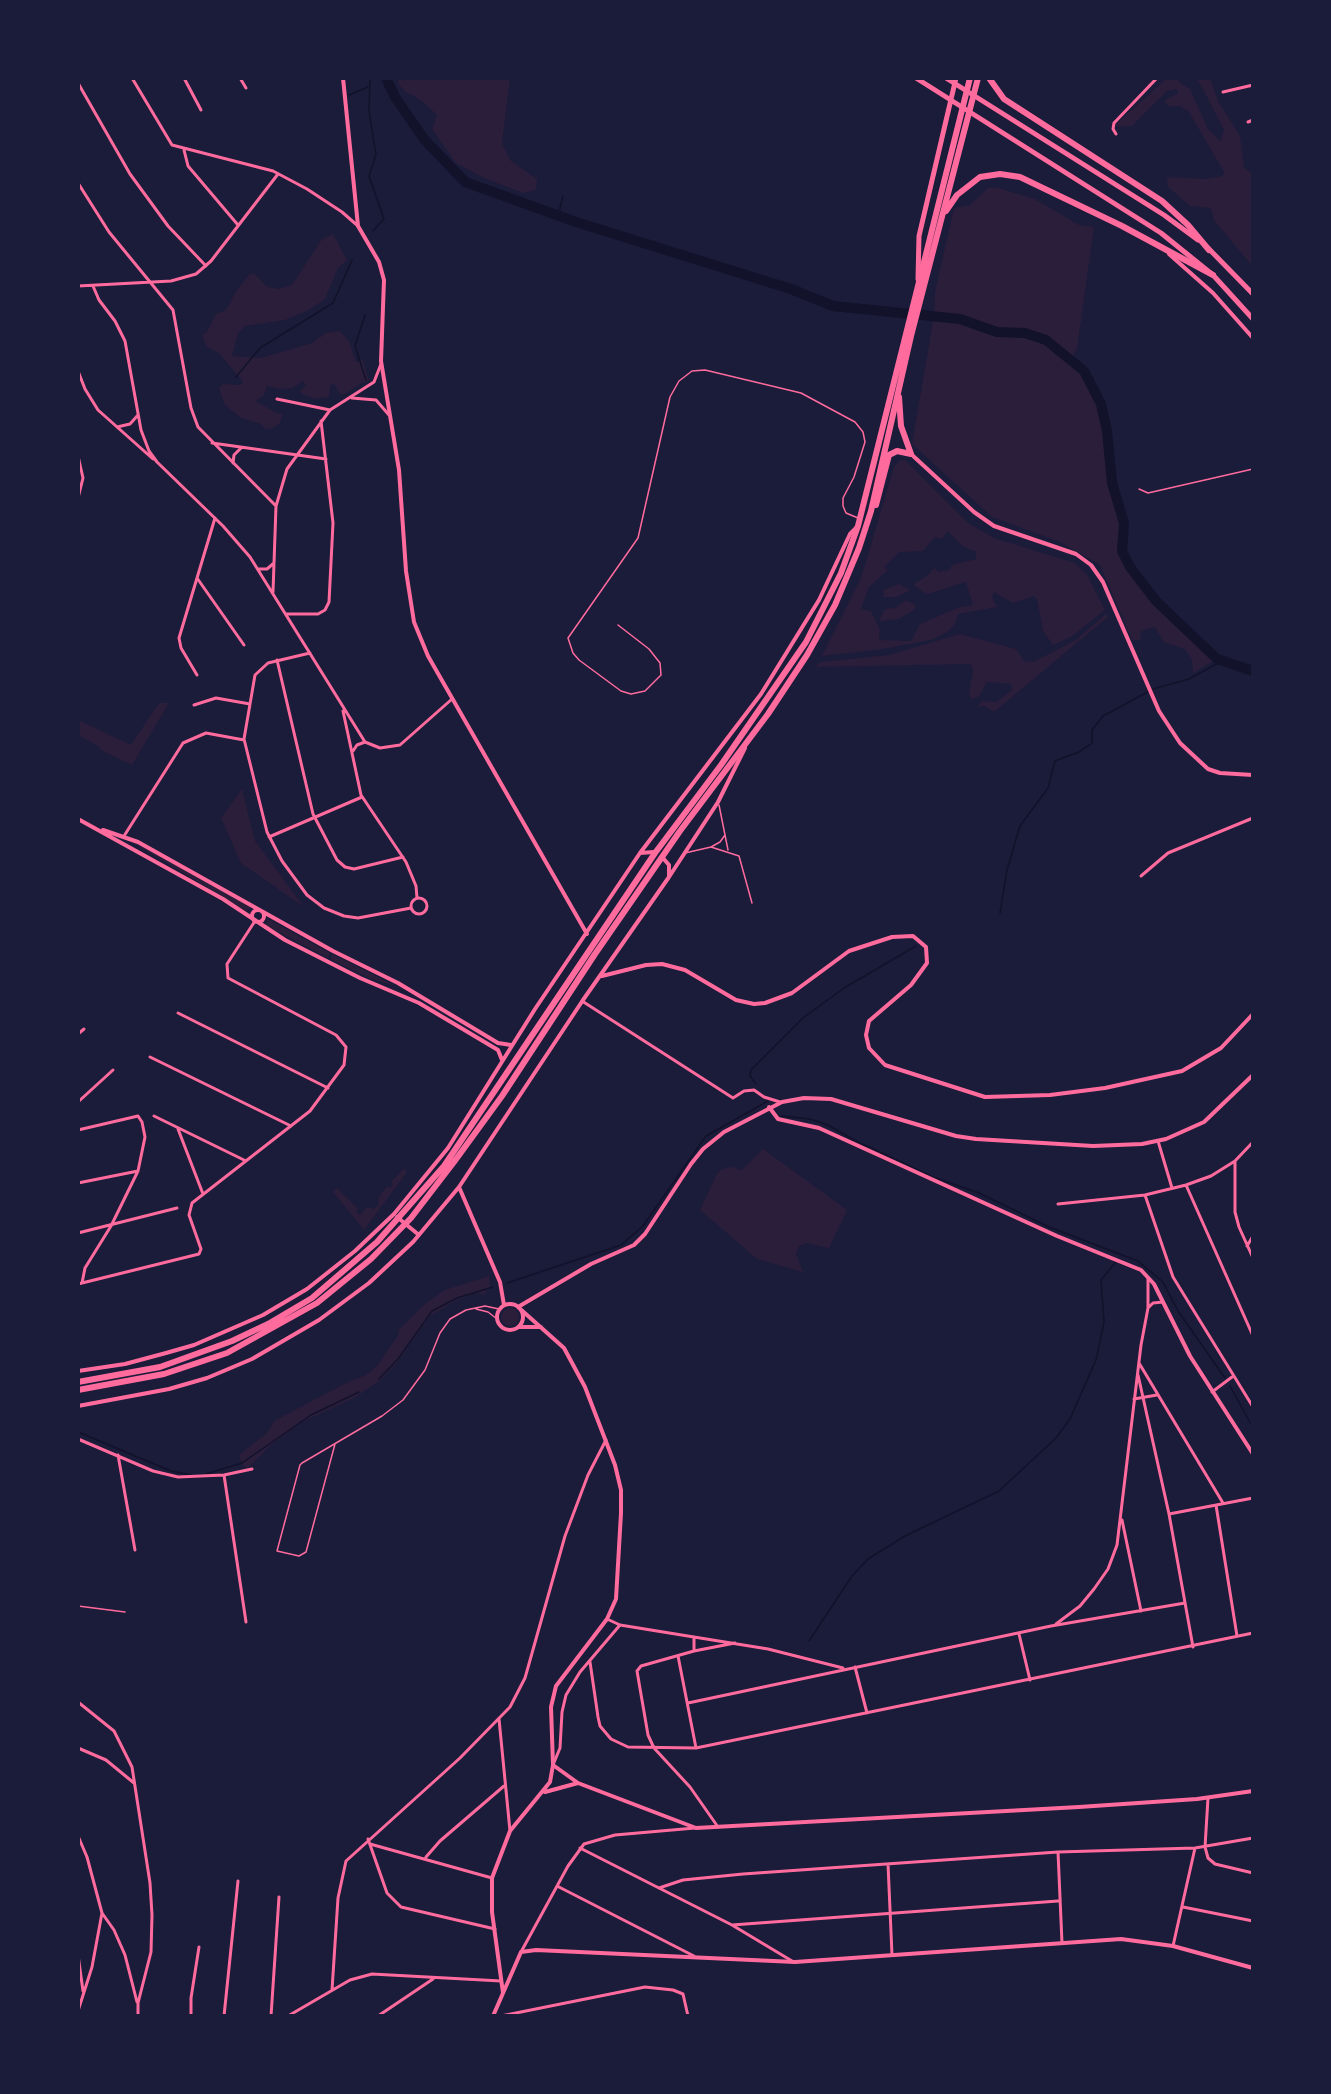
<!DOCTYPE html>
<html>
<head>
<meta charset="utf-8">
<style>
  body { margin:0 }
  #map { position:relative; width:1331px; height:2094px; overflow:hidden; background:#1b1b3a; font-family:"Exo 2",sans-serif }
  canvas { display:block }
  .frame { position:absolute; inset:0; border:80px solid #1b1b3a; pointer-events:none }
</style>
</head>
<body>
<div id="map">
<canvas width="1331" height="2094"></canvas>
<div class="frame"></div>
</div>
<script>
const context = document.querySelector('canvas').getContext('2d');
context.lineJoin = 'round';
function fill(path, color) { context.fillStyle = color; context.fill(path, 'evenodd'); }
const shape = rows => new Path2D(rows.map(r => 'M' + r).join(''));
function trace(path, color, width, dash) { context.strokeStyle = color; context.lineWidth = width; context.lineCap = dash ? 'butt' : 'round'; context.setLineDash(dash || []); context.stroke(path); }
fill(shape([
  [398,78,510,78,502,144,511,161,537,179,536,190,523,193,484,178,456,163,432,129,437,115,422,101,406,92,399,85],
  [1167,78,1177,78,1180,83,1190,89,1208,129,1220,141,1224,130,1197,78,1210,78,1218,101,1240,136,1244,168,1253,174,1253,267,1214,220,1211,208,1190,206,1168,187,1167,179,1171,177,1206,179,1223,176,1224,172,1189,112,1180,106,1169,106,1164,101,1178,93,1177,89,1167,91,1132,126,1118,127,1116,124],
  [988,188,998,188,1035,199,1079,225,1094,227,1077,349,1071,359,1084,371,1102,408,1112,483,1118,498,1125,532,1123,556,1156,600,1217,659,1193,673,1192,660,1185,649,1164,642,1155,627,1141,631,1140,640,1132,640,1100,565,1060,542,992,517,912,444,934,316,935,292,954,208,970,205],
  [333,234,347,260,338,268,325,299,307,311,285,320,245,326,238,333,232,356,261,358,312,343,326,333,340,331,349,341,356,362,359,362,362,358,369,381,360,384,345,394,340,394,335,385,331,384,329,397,316,399,301,394,300,391,306,385,303,381,292,388,280,389,267,386,264,395,256,401,276,413,283,414,279,424,271,429,264,428,261,424,241,418,225,405,219,388,223,384,241,385,243,382,219,353,207,347,202,335,207,332,216,314,226,310,237,290,249,275,254,273,267,287,279,289,292,285,322,239],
  [900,460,905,460,968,523,994,538,1075,563,1087,575,1105,610,1071,637,1053,645,1043,631,1037,599,1034,596,1013,603,994,592,992,597,997,607,958,614,956,622,949,631,931,640,883,649,822,656,861,578,894,467],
  [948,531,962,546,976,552,976,559,952,565,949,570,939,572,934,568,928,575,913,585,927,594,966,582,973,605,960,607,920,624,911,641,879,640,880,630,871,611,861,609,869,587,888,570,884,567,900,552,923,551,935,537,942,539],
  [899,584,911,590,896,597,883,597,884,590],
  [906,600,915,605,915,609,899,619,879,621,885,609,895,608],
  [1106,614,1108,617,994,712,984,706,976,707,983,701,996,702,1012,690,1011,684,987,682,979,696,972,699,969,695,973,671,971,664,814,667,821,662,889,655,960,634,1016,649,1024,661,1033,662,1076,640],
  [159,703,169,703,132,765,99,749,100,747,80,736,78,738,78,720,131,745],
  [242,789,255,841,304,907,241,863,221,818],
  [125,838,143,847,252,907,246,911],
  [268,919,330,953,328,958,265,925],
  [332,954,396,986,371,979,330,959],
  [763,1149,847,1210,829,1248,806,1243,799,1246,796,1254,803,1272,757,1259,700,1210,717,1174,722,1169,733,1167,742,1170],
  [404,1168,407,1172,364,1230,333,1192,337,1188,358,1209,356,1211,360,1215,367,1207,373,1209,378,1206,379,1197,387,1186,390,1188,393,1185,391,1182],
  [489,1276,490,1286,484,1295,476,1293,457,1300,430,1316,397,1363,379,1381,354,1398,304,1421,272,1444,248,1468,243,1466,239,1455,267,1433,274,1421,348,1382,366,1375,377,1366,399,1334,398,1331,426,1303,445,1290],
  '501 1317a9 9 0 1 1 18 0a9 9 0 1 1-18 0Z'
]), '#2a1e3b');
trace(shape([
  [370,78,369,111,376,155,369,176,384,219,373,231],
  [349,95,368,87],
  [558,216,563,196],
  [365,315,355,346,366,380],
  [236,377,260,348,333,303,352,260],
  [1000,913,1007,870,1020,826,1048,788,1055,761,1079,752,1092,743,1092,730,1103,716,1153,689,1189,679,1220,662],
  [756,1084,750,1076,751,1070,803,1018,844,988,916,946],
  [781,1116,810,1119,828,1125,854,1140,933,1177,979,1193,1049,1227,1138,1261,1163,1282,1178,1311,1225,1378],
  [507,1283,621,1245,643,1226,706,1136,768,1101],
  [379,1379,398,1359,432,1311,457,1298,493,1287],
  [1230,1386,1253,1428],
  [78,1432,171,1471,192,1475],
  [206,1474,242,1463,311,1415,359,1392],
  [809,1641,852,1576,868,1559,905,1536,999,1491,1056,1438,1070,1419,1096,1360,1104,1322,1101,1280,1116,1262]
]), '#12122b', 1.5);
trace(shape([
  [386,78,395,97,424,139,465,182,576,222,791,289,833,306,960,319,997,332,1025,333,1046,340,1084,371,1101,404,1107,431,1112,483,1124,523,1122,551,1130,567,1156,601,1217,659,1253,671]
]), '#12122b', 10);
trace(shape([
  [1139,489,1148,493,1253,469],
  [618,625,649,649,660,663,661,675,645,691,631,694,621,691,579,660,573,653,568,638,638,538,670,397,679,381,692,371,705,370,801,393,855,422,863,432,865,442,854,477,843,498,843,506,846,513,858,518],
  [719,805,728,850],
  [711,847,720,842,725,835],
  [685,853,711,847,739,856,752,903],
  [476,1309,488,1312,497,1319],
  [335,1444,306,1552,299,1556,277,1551,300,1465,302,1463,382,1416,403,1400,425,1370,440,1333,450,1319,466,1310,485,1306,499,1309],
  [78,1606,125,1612]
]), '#ff6b9d', 1.5);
trace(shape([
  [132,78,172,145,273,171,307,189,342,212,358,226],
  [184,78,201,110],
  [240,78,246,88],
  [78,83,130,174,168,226,206,266],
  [1223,92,1253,85],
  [1248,122,1253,120],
  [1116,134,1113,129,1114,123,1157,78],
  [184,150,188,166,238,225],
  [78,183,109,232,173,310,191,408,198,427,276,506],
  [78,286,171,281,196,274,211,261,278,174],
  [93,286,99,300,115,321,125,341,141,430,149,451,157,462,223,526,250,557,365,742,380,748,400,745,452,699],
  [78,371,85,389,98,410,153,459],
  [352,398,376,400,389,415],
  [277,399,330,410],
  [117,427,130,424,138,415],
  [212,443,326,459],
  [78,456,83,478,78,498],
  [233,463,234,455,241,448],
  [259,569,267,569,274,563],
  [197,578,244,645],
  [273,592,276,506,287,469,330,410,374,382,381,364],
  [287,614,318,614,325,610,329,602,333,523,321,421],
  [310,653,268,663,255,675,244,739,267,832,282,861,307,895,324,908,344,916,358,918,411,908],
  [277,660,313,814,337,860,345,867,354,869,403,857],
  [197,675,181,648,179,638,215,518],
  [194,705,216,698,250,704],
  [343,711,361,795,406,862,416,886,417,898],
  [353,751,357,745,365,742],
  [124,836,183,743,206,733,244,740],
  [269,837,362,797],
  [1141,876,1168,853,1253,818],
  '411 906a8 8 0 1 1 16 0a8 8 0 1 1-16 0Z',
  [582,1001,733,1098,744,1091,754,1090,764,1097,780,1102],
  [178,1013,328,1088],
  [78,1034,84,1029],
  [150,1057,291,1126],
  [78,1102,113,1070],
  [154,1116,246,1161],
  [178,1129,203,1194],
  [78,1130,138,1116,142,1122,145,1137,138,1171,111,1226,85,1268,82,1283],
  [1158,1141,1172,1188],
  [1235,1161,1235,1212,1239,1227,1253,1258],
  [78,1183,138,1171],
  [1186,1185,1253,1336],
  [1145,1195,1173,1277,1253,1407],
  [1058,1204,1145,1195,1186,1185,1211,1176,1235,1161,1253,1142],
  [78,1233,177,1208],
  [1247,1246,1253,1236],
  [78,1284,199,1254,201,1249,189,1215,192,1203,310,1111,344,1065,346,1047,336,1035,228,978,227,964,255,921],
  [1149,1307,1153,1303,1163,1302],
  [1139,1363,1223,1503],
  [1138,1375,1169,1514,1193,1647],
  [1212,1392,1232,1377],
  [1134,1399,1157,1395],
  [78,1439,153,1471,178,1477,224,1475,252,1469],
  [118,1455,135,1550],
  [224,1475,246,1622],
  [1216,1505,1237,1636],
  [1169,1514,1253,1498],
  [1122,1520,1141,1611],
  [607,1619,620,1625,768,1649,843,1668],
  [1056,1624,1080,1606,1094,1589,1108,1569,1117,1545,1141,1345,1148,1308,1148,1278],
  [1019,1634,1030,1680],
  [694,1651,694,1638],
  [678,1656,696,1748],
  [590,1662,598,1717,600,1726,611,1739,628,1747,696,1748,1253,1633],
  [855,1667,867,1713],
  [78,1702,114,1731,132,1767,150,1883,152,1915,151,1952,138,2003,138,2016],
  [688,1703,1051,1626,1185,1603],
  [499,1719,510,1831],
  [78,1748,106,1760,134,1783],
  [553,1765,560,1748,562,1712,566,1695,580,1672,620,1625],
  [1208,1798,1205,1847,1208,1858,1215,1864,1253,1873],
  [718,1827,690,1787,654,1748,648,1735,637,1671,641,1666,694,1651,735,1643],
  [78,1836,87,1857,102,1913,92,1967,78,2011],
  [368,1839,387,1893,401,1907,495,1929],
  [370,1844,492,1878],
  [580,1848,732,1925,792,1961],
  [1058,1852,1062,1943],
  [426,1857,440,1841,504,1786],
  [888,1864,892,1955],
  [557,1886,694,1956],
  [659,1888,683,1880,743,1874,1058,1852,1195,1848,1253,1838],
  [1183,1907,1253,1921],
  [102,1913,114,1930,125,1955,137,2002],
  [732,1925,1058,1901],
  [1173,1946,1195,1848],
  [521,1952,568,1866,584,1844,615,1835,695,1828],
  [78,1955,83,1991],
  [332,1990,338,1898,346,1861,460,1758,510,1707,525,1678,565,1536,588,1475,606,1440],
  [191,2016,191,1998,199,1947],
  [224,2016,238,1881],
  [271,2016,279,1897],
  [288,2016,350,1980,372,1974,501,1981],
  [378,2016,433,1979],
  [501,2016,645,1987,673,1990,683,1994,688,2016]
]), '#ff6b9d', 3);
trace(shape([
  [343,78,358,226,379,262,384,280,381,361,399,470,406,571,414,622,428,656,587,934],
  [1169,254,1213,293,1253,338],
  [911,454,974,512,994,526,1076,554,1091,565,1103,582,1159,711,1180,743,1208,769,1220,773,1253,775],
  [78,819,223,899,285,940,360,978,419,1003,498,1050,502,1060],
  [103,830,138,842,333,951,398,983,498,1043,511,1045],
  [640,853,654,852],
  [663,858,669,865,669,877],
  '252 916a6 6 0 1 1 12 0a6 6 0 1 1-12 0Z',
  [602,976,646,965,662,964,685,970,736,1000,754,1004,765,1003,792,993,849,951,892,937,913,936,926,947,927,963,911,985,869,1021,866,1035,869,1048,885,1065,985,1097,1050,1095,1105,1088,1182,1071,1221,1048,1253,1014],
  [769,1107,778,1119,819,1128,1057,1236,1141,1270,1154,1284,1190,1356,1253,1454],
  [459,1187,500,1282,504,1305],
  [397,1217,419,1235],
  '497 1317a13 13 0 1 1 26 0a13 13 0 1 1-26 0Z',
  [519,1327,541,1327],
  [78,1371,125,1364,166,1353,194,1345,263,1315,307,1289,355,1251,394,1214,448,1148,535,1009,640,853,761,694,819,600,850,534,858,526],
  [78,1406,169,1389,207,1378,252,1359,319,1320,369,1283,413,1242,459,1187,583,1000,669,877,718,802,745,748],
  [553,1765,578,1783,696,1828,1079,1807,1197,1799,1253,1791],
  [545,1792,578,1783],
  [503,1993,492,1912,492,1878,510,1831,550,1782,553,1765,551,1707,556,1686,607,1619,616,1599,621,1513,621,1490,615,1465,585,1387,564,1348,518,1307,591,1264,634,1245,645,1234,691,1164,703,1149,724,1132,782,1102,804,1098,831,1099,956,1136,976,1139,1093,1146,1142,1144,1166,1139,1204,1122,1253,1075],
  [493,2016,521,1952,536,1950,795,1962,1121,1939,1173,1946,1253,1968]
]), '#ff6b9d', 4);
trace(shape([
  [916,78,1161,233,1213,275,1253,319],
  [946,78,1164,215,1198,240],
  [1208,248,1253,294],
  [918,279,919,236,956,78]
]), '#ff6b9d', 5);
trace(shape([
  [989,78,1004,99,1162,201,1188,225,1209,250],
  [946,211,957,195,980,177,1000,174,1020,177,1122,226,1213,275],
  [899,397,901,426,911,454],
  [876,505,889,455,897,451,911,454],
  [78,1382,160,1367,232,1341,268,1324,312,1298,377,1242,444,1166,655,853,721,765,806,642,841,573,858,526,970,78],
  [78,1390,164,1374,227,1353,317,1303,371,1259,411,1218,454,1162,502,1096,595,954,680,831,768,714,807,655,835,605,859,548,871,511,911,336,978,78]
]), '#ff6b9d', 6);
</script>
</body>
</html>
